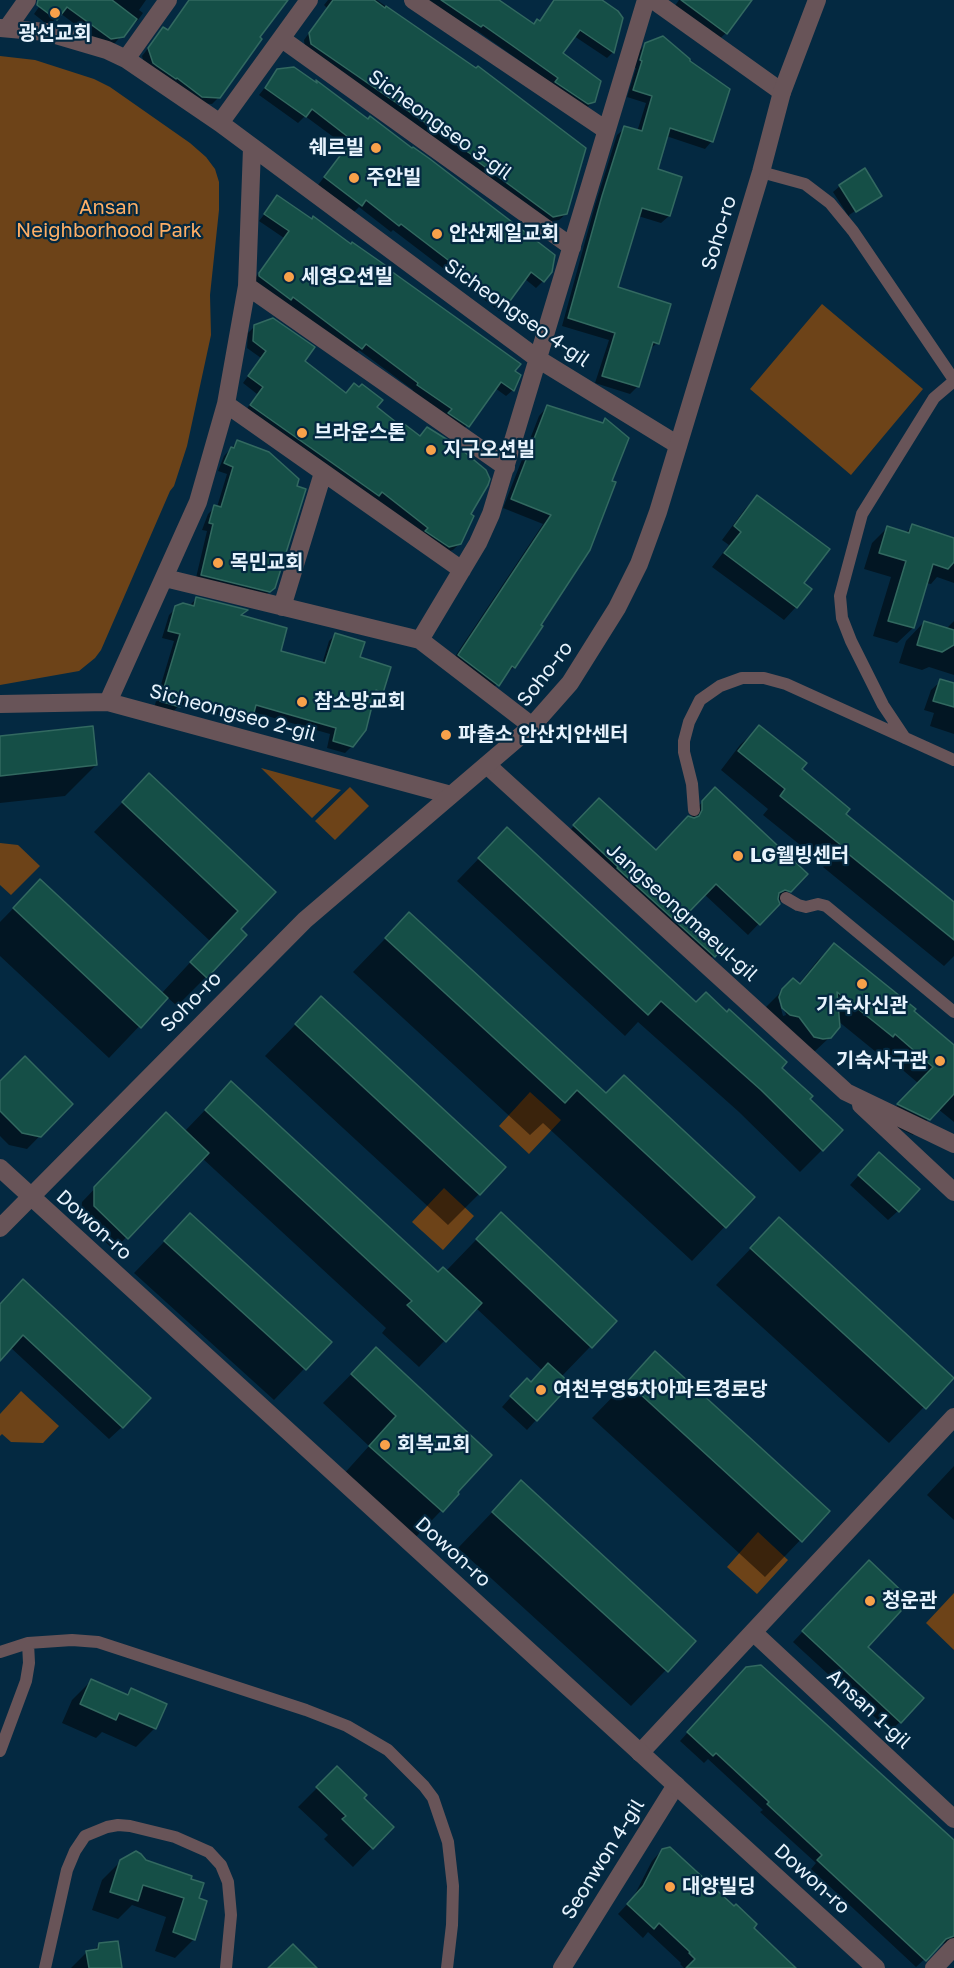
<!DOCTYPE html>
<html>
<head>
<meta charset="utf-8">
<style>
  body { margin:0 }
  canvas { display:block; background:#042941 }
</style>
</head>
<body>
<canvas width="954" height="1968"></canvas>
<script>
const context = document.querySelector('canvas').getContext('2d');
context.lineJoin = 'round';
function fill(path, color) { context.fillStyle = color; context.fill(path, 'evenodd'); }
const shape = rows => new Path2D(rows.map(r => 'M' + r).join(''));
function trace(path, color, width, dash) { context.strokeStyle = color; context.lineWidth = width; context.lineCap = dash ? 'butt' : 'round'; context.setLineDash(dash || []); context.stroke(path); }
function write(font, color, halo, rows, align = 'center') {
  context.font = font + ' "Golos Text","Noto Sans KR",sans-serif'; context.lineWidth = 4.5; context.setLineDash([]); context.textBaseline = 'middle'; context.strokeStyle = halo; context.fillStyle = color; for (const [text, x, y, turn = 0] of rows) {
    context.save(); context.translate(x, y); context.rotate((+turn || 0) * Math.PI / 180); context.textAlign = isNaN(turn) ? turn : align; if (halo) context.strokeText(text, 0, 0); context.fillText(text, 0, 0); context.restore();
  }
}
fill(shape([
  [0,56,35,60,94,79,110,87,190,143,206,157,215,169,219,182,219,210,210,295,211,335,187,446,174,486,170,491,101,650,95,658,79,671,0,685],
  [822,304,923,389,851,475,750,389],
  [261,768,341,790,312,818],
  [350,787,369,806,335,840,315,821],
  [0,843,18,845,40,866,11,895,0,885],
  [530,1092,561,1120,529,1154,499,1126],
  [444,1188,474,1216,443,1250,412,1222],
  [21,1391,59,1426,43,1443,11,1442,2,1434,0,1436,0,1414],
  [758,1532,788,1560,757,1594,727,1567],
  [954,1593,954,1650,926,1623]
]), '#6d4318');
fill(shape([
  [44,0,146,0,139,10,143,13,138,20,132,26,131,24,115,43,104,46,60,13,49,26,34,14],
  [189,0,287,0,258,38,219,97,212,104,195,103,146,70,142,56,163,29,167,31],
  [328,0,377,0,476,70,566,214,559,220,546,222,305,50,304,40,327,8,324,5],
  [424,0,498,0,533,25,539,22,554,0,599,0,613,52,607,58,574,36,561,54,593,101,587,108,476,30,474,33],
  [679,0,750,0,726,33,716,42,672,10],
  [646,44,712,141,705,149,666,136,656,170,669,216,661,223,638,216,617,288,657,343,649,350,637,387,630,394,595,383,609,340,562,326,595,205,617,135,625,128,637,132,646,103,627,97,636,68,633,68,638,52],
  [278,71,315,84,317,82,368,121,543,281,536,288,525,279,499,311,393,230,391,232,359,207,354,212,318,185,347,147,305,116,298,123,259,95],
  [865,170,880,196,875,200,875,198,849,215,849,217,833,192,840,186],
  [278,197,513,371,513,390,506,396,495,388,461,433,412,392,413,390,359,350,354,354,253,281,284,238,259,221],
  [255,326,345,394,375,407,400,428,419,437,427,429,460,543,453,550,442,553,422,535,375,498,372,501,244,413,257,394,243,383,261,358,247,348,248,333],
  [548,406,601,424,605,420,514,667,504,676,488,694,450,664,543,524,503,508,539,416],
  [237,442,274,587,266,595,195,582,207,531,202,530,208,514,215,507,217,507,227,474,218,471,224,456],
  [757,497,802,583,796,607,784,620,712,567,729,545,722,540,745,509],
  [913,526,954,538,954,583,937,577,931,584,926,583,913,628,897,643,873,636,891,577,864,569,872,543,887,528,905,533],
  [196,599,239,616,279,652,322,664,329,641,336,634,358,658,382,692,375,699,372,698,352,746,345,753,327,748,330,734,253,712,245,722,180,704,172,713,154,708,174,641,162,638,169,615,176,608,189,606],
  [954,621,954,675,929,667,922,670,899,663,906,641,924,622,946,629],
  [941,681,954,685,954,734,930,726,934,713,924,710,931,690],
  [759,727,844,814,954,904,954,956,944,966,823,867,825,865,763,815,768,809,721,770,740,745],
  [0,738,96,765,65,796,0,803],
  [149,775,274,892,239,930,206,977,177,1006,167,997,109,1058,0,956,0,922,40,881,161,994,210,941,94,832],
  [715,789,790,891,748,935,704,894,686,913,722,946,703,967,564,837,588,810,655,852,692,819,691,814],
  [488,849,696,1004,727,1014,780,1068,808,1099,822,1150,800,1172,739,1112,638,1022,625,1036,457,881],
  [409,914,605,1095,753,1197,692,1261,543,1123,530,1135,353,972],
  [834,945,954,1047,954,1122,938,1109,913,1135,883,1121,918,1083,878,1049,876,1052,838,1021,830,1037,813,1053,764,1014,766,1007,783,990,798,985,818,960],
  [778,997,781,997,786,1015,783,1016],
  [321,998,479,1194,448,1225,265,1056],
  [0,1083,71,1104,27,1149,9,1145,0,1136],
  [231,1083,438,1274,446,1271,501,1214,615,1321,561,1377,536,1420,527,1430,502,1407,518,1389,531,1383,543,1371,476,1308,419,1367,382,1333,386,1328,202,1158,114,1250,81,1219,82,1202,153,1127,184,1132],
  [870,1163,898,1211,888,1220,850,1185],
  [190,1215,330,1342,274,1400,134,1273],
  [779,1219,952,1378,889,1443,716,1285],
  [0,1305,122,1427,109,1439,10,1347,0,1358],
  [376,1349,457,1494,413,1540,342,1476,369,1446,323,1403],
  [655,1353,828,1511,765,1577,592,1418],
  [954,1466,954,1520,927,1495],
  [521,1482,694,1641,631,1706,458,1548],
  [859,1572,866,1647,900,1722,890,1731,793,1642],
  [739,1676,954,1842,954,1946,948,1943,941,1944,916,1967,811,1869,816,1863,760,1812,763,1810,708,1759,704,1763,680,1741],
  [91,1681,125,1696,131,1690,165,1705,155,1728,136,1747,102,1732,96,1738,62,1723,72,1700],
  [337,1768,362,1798,392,1827,353,1867,324,1839,328,1835,298,1807],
  [662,1850,752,1928,794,1968,684,1968,680,1964,681,1963,648,1932,643,1938,618,1914,633,1898,652,1861],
  [121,1861,145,1862,197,1899,194,1939,175,1958,155,1951,166,1917,132,1905,118,1919,92,1910,102,1880],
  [99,1945,120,1968,71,1968,87,1952,92,1952]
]), '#0007');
const building = shape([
  [38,0,112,0,137,19,124,37,111,39,67,7,57,20,37,5,38,0],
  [189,0,288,0,260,37,262,39,220,98,202,97,177,78,176,79,157,66,153,63,148,48,163,27,168,30,189,0],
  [333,0,374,0,385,8,386,6,476,68,478,66,586,148,567,214,553,217,477,161,478,159,311,44,309,33,333,0],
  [441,0,499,0,534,24,537,19,540,21,554,0,602,0,618,11,623,18,614,53,580,30,563,53,601,81,595,102,588,104,555,82,558,78,513,46,483,25,481,27,441,0],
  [681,0,752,0,727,34,681,0],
  [663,36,690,59,690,61,730,89,713,142,670,128,658,169,682,177,670,216,642,208,618,287,671,304,659,344,653,342,639,387,602,376,615,333,568,318,602,196,624,126,642,131,652,96,633,90,642,61,640,60,645,43,663,36],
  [294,67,317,83,316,80,368,119,370,116,412,148,413,147,430,159,555,255,552,272,544,282,531,272,507,305,401,224,399,226,366,200,362,206,324,177,352,140,312,109,306,117,265,88,277,69,294,67],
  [865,168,882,196,856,212,839,185,865,168],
  [277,195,312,219,313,216,351,244,352,242,385,265,384,266,521,364,515,371,521,375,514,391,501,382,469,427,448,413,452,409,417,385,418,383,366,344,362,349,293,297,291,300,259,276,259,273,289,231,264,214,277,195],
  [273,318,315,347,305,361,346,393,354,383,359,387,362,384,383,400,377,407,401,426,403,423,420,436,427,427,456,445,486,470,490,479,488,485,471,514,474,516,461,544,449,547,425,531,428,528,382,492,379,496,250,405,263,387,248,376,266,351,253,341,254,325,273,318],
  [547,405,603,423,605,418,629,438,612,481,616,482,590,550,541,625,543,626,515,668,512,666,499,686,458,655,551,515,511,499,547,405],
  [237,440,269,452,299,479,297,486,306,489,275,588,270,592,201,575,213,524,209,523,214,505,221,507,233,467,224,463,231,447,234,448,237,440],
  [757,495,830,549,804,583,812,589,797,608,724,553,741,532,734,526,757,495],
  [912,524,954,538,954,562,948,569,933,564,914,628,888,621,906,561,879,553,887,526,909,533,912,524],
  [196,597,248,610,241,615,287,628,281,651,325,663,335,633,365,642,360,657,391,667,383,693,376,690,366,730,353,747,333,741,336,728,256,705,253,716,183,696,180,707,160,701,180,634,168,631,175,606,183,603,194,606,196,597],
  [924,621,954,630,954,645,942,652,917,645,924,621],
  [940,679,954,683,954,707,933,701,940,679],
  [759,725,807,763,802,769,850,809,846,814,954,902,954,940,841,848,842,846,780,796,785,789,738,751,759,725],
  [93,726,97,765,0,776,0,736,93,726],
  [149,773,276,892,241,929,247,935,207,978,190,962,238,911,122,802,149,773],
  [715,787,808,874,791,892,785,890,779,893,778,899,780,904,760,925,716,884,688,913,724,946,715,957,617,868,618,867,573,825,599,798,656,850,688,816,694,818,699,816,702,810,702,801,715,787],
  [507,827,696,1002,706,992,727,1012,729,1009,787,1062,782,1068,813,1096,810,1099,843,1130,823,1151,761,1090,661,1001,648,1015,478,858,507,827],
  [40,879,168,998,141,1028,13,908,40,879],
  [409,912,606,1093,624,1075,755,1197,726,1228,577,1090,565,1103,385,938,409,912],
  [834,943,916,1009,914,1011,954,1045,954,1094,930,1120,897,1104,933,1067,895,1034,893,1037,837,992,840,1027,831,1038,823,1039,814,1037,799,1017,790,1015,782,1008,779,997,782,989,793,978,800,984,834,943],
  [321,996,506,1167,480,1195,295,1024,321,996],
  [25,1056,73,1104,41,1137,22,1133,0,1111,0,1081,25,1056],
  [231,1081,438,1272,443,1267,482,1303,446,1342,407,1305,412,1301,205,1110,231,1081],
  [166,1112,209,1153,128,1239,94,1206,94,1187,166,1112],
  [879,1152,920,1189,899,1212,858,1175,879,1152],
  [501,1212,617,1321,592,1348,476,1239,501,1212],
  [190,1213,332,1342,306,1370,164,1241,190,1213],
  [779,1217,954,1378,926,1409,750,1248,779,1217],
  [23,1279,151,1398,123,1428,23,1335,0,1361,0,1304,23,1279],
  [376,1347,492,1455,458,1492,459,1494,443,1512,369,1446,396,1416,351,1374,376,1347],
  [655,1351,830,1511,802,1542,627,1382,655,1351],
  [548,1363,571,1384,537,1421,510,1396,527,1378,531,1382,548,1363],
  [521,1480,696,1641,668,1672,492,1512,521,1480],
  [869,1560,911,1600,868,1647,924,1698,901,1723,802,1631,869,1560],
  [761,1665,954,1840,954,1936,946,1939,926,1961,817,1860,822,1855,767,1804,769,1802,716,1753,713,1756,687,1732,746,1667,761,1665],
  [91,1679,128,1695,131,1688,167,1704,156,1729,119,1713,116,1720,80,1704,91,1679],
  [337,1766,367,1795,364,1798,394,1827,373,1849,342,1819,346,1816,316,1787,337,1766],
  [670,1847,734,1906,736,1904,757,1924,754,1928,796,1968,686,1968,695,1959,689,1953,690,1952,659,1923,654,1929,627,1904,643,1886,662,1849,670,1847],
  [136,1851,141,1854,146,1860,192,1876,191,1879,204,1883,199,1898,207,1901,195,1940,173,1932,184,1898,143,1885,138,1901,110,1892,120,1860,136,1851],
  [118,1941,122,1968,89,1968,86,1951,98,1949,99,1943,118,1941],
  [293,1944,317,1968,268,1968,293,1944]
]);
fill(building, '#154f47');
trace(building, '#326960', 1.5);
trace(shape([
  [761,172,805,184,830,203,853,231,954,380],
  [905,738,883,705,851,641,842,618,840,596,862,514,934,398,954,381],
  [694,810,692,784,684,752,684,741,689,722,700,700,720,686,742,678,764,678,786,684,954,760],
  [786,898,798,905,806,907,818,904,826,906,954,1012],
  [0,1652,28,1643,72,1640,98,1642,306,1710,347,1726,388,1750,424,1786,433,1798,448,1842,453,1886,452,1925,447,1968],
  [0,1751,26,1681,29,1663,28,1643],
  [45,1968,67,1870,75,1851,85,1836,107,1827,118,1825,130,1826,175,1837,209,1852,221,1865,228,1882,231,1915,226,1968]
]), '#685458', 12);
trace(shape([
  [413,0,606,130],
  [653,0,782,92],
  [8,27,27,0],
  [0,28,46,32,107,50,126,59,220,123,538,359,678,445],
  [282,39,572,247],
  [126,59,168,0],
  [220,123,309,0],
  [247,286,506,467],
  [226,404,462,570],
  [165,578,420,640,478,543,491,514,646,0],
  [282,607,323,473],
  [420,640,532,726],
  [108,702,198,502,226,404,247,286,252,148],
  [0,704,108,702,451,795],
  [487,765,846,1092,954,1144],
  [861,1105,954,1192],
  [753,1632,954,1819],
  [640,1753,954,1417],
  [562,1968,676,1785],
  [934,1968,954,1947]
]), '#685458', 18);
trace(shape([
  [0,1168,876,1968],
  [0,1228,305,920,532,726,570,683,617,608,639,564,658,512,761,172,782,92,817,0]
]), '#685458', 18);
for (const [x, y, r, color] of [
  [55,13,6,"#f8a14a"],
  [376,148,6,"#f8a14a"],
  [354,178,6,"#f8a14a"],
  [437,234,6,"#f8a14a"],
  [289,277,6,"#f8a14a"],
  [302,433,6,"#f8a14a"],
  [431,450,6,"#f8a14a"],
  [218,563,6,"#f8a14a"],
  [302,702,6,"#f8a14a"],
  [446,735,6,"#f8a14a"],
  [738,856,6,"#f8a14a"],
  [862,984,6,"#f8a14a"],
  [940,1061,6,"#f8a14a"],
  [541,1390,6,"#f8a14a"],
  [385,1445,6,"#f8a14a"],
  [870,1601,6,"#f8a14a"],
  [670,1887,6,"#f8a14a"]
]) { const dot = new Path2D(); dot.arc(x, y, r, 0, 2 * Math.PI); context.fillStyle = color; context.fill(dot); trace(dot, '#042941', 2); }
write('bold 20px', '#e7f3fd', '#042941', [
  ["광선교회",55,34,"center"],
  ["쉐르빌",364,148,"right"],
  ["주안빌",366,178],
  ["안산제일교회",449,234],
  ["세영오션빌",301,277],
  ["브라운스톤",314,433],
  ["지구오션빌",443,450],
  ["목민교회",230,563],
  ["참소망교회",314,702],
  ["파출소 안산치안센터",458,735],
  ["LG웰빙센터",750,856],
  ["기숙사신관",862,1006,"center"],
  ["기숙사구관",928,1061,"right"],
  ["여천부영5차아파트경로당",553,1390],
  ["회복교회",397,1445],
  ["청운관",882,1601],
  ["대양빌딩",682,1887]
], 'left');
write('20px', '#e7f3fd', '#042941', [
  ["Sicheongseo 3-gil",440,125,36],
  ["Soho-ro",719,233,-73],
  ["Sicheongseo 4-gil",517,313,35],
  ["Soho-ro",545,674,-52],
  ["Sicheongseo 2-gil",233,713,15],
  ["Jangseongmaeul-gil",682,912,42],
  ["Soho-ro",191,1002,-45],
  ["Dowon-ro",94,1225,42],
  ["Dowon-ro",453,1552,42],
  ["Ansan 1-gil",869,1709,43],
  ["Seonwon 4-gil",603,1859,-58],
  ["Dowon-ro",812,1879,42]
]);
write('20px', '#feaf66', '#042941', [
  ["Ansan",109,208],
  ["Neighborhood Park",109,231]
]);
</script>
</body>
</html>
